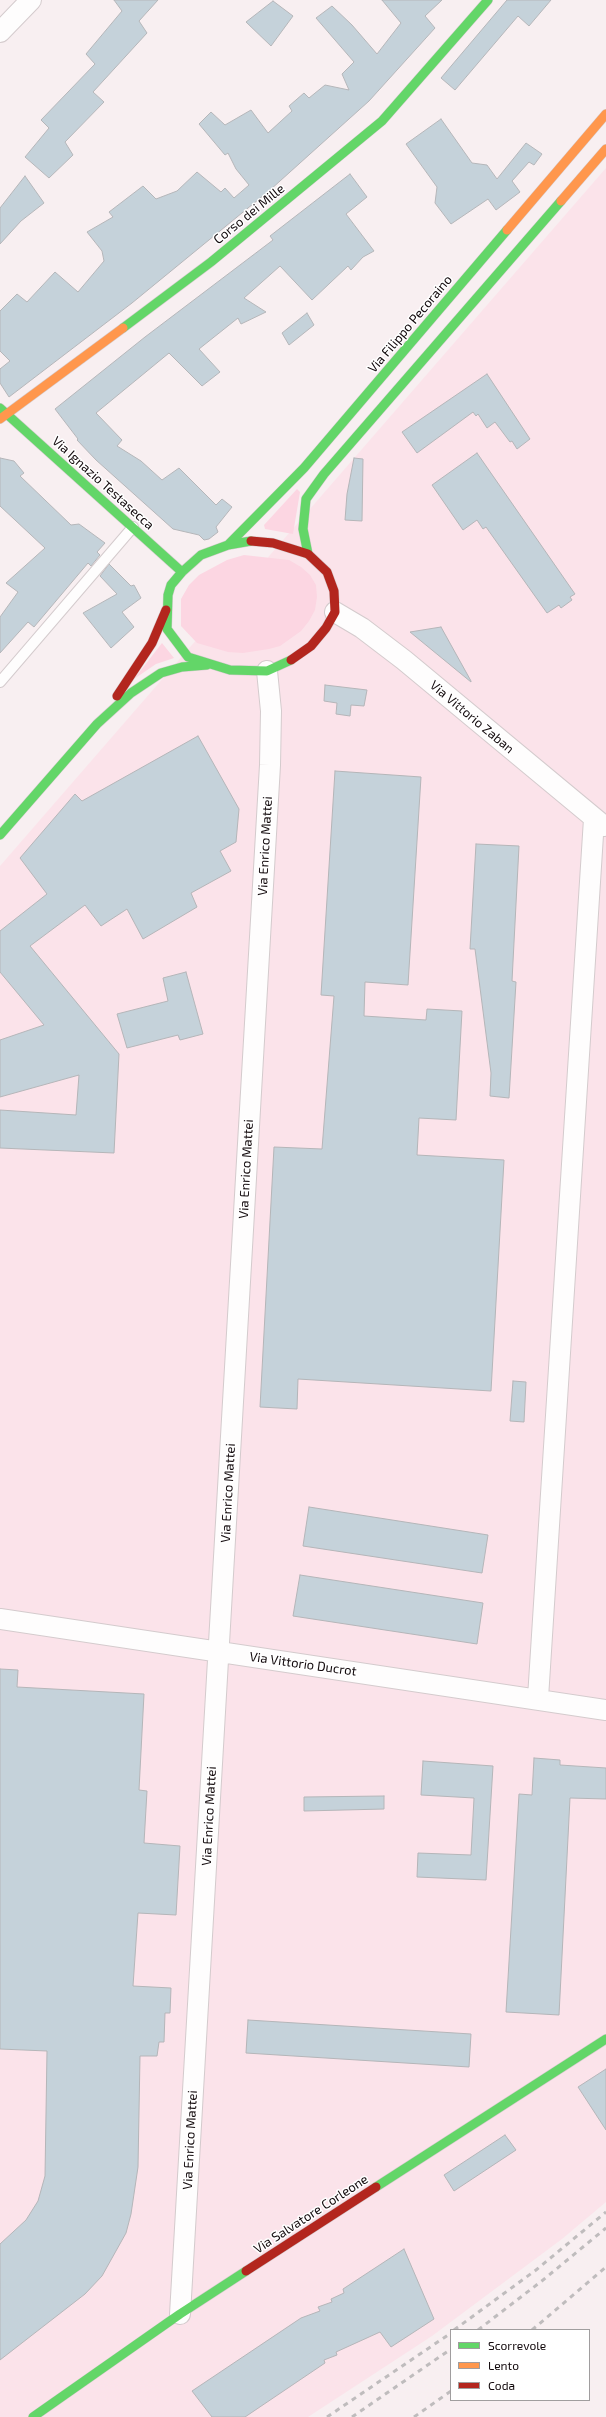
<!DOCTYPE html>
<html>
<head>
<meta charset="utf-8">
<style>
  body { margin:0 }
  #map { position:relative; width:606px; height:2417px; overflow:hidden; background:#f8eff1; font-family:"Exo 2",sans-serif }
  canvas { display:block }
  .legend { position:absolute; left:450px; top:2329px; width:140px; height:72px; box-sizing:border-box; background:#fff; border:1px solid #a09d9e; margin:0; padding:5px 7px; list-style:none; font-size:12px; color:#12090c }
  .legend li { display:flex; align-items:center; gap:8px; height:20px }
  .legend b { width:20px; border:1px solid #a09d9e }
</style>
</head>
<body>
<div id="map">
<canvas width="606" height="2417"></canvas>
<ul class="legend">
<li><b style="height:5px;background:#63d668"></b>Scorrevole</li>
<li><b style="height:5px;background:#ff974d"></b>Lento</li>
<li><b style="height:5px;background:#b3261e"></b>Coda</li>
</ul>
</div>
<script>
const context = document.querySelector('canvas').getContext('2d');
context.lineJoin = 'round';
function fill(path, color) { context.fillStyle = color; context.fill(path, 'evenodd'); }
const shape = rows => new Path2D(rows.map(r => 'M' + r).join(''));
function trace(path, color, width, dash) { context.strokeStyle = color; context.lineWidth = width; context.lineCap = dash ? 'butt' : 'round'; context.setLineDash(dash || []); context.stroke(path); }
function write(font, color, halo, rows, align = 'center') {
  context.font = font + ' "Exo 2",sans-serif'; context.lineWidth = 3; context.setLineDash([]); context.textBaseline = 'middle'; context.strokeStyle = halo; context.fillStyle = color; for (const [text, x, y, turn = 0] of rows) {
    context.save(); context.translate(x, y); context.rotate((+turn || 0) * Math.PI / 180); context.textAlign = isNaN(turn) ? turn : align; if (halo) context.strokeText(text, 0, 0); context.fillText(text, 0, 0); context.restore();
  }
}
fill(shape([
  [606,168,606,2202,562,2239,432,2336,308,2417,0,2417,0,866]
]), '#fbe3ea');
fill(shape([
  [297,489,300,492,293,534,265,529,264,525],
  [244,555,289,560,301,567,310,575,316,585,317,597,315,610,309,621,301,631,280,646,269,649,243,653,228,652,197,643,181,626,181,599,189,585,199,575,227,560],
  [162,643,174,658,156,664,134,679]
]), '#fcd6e2');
const building = shape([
  [114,0,158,0,139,21,147,33,93,92,104,102,65,142,73,155,49,178,25,157,49,128,41,120,95,64,86,54,122,11,114,0],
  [382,0,442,0,425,16,435,28,369,101,270,190,132,303,9,397,0,383,0,369,10,361,0,351,0,311,17,294,27,302,55,272,78,292,104,261,102,251,87,232,113,217,109,212,143,186,156,199,177,191,197,172,221,192,225,188,234,198,249,185,236,169,228,153,225,155,199,124,211,112,225,125,251,110,268,133,292,111,289,106,304,93,309,98,325,85,349,90,342,74,354,62,316,18,332,6,352,25,377,54,401,23,382,0],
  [507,0,551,0,529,26,518,16,455,90,441,78,507,0],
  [273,1,293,16,271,46,246,22,273,1],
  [441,119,472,163,487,165,497,179,526,143,542,154,534,165,529,162,512,181,520,192,496,210,488,199,451,224,435,203,437,187,406,144,441,119],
  [350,174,367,197,346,214,374,251,363,257,351,270,348,266,312,300,280,266,244,298,266,312,241,324,238,318,199,349,220,372,202,386,169,353,96,413,122,440,117,446,141,461,162,480,179,468,216,505,222,499,232,507,216,527,218,532,209,539,204,540,199,535,173,529,96,460,77,440,78,439,55,409,145,337,273,240,270,236,350,174],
  [25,176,44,203,21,221,0,244,0,208,25,176],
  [307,313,314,325,289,345,282,333,307,313],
  [487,374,530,439,517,449,512,441,510,442,495,422,487,428,478,414,476,416,473,412,417,453,402,432,487,374],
  [477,453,575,594,570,597,572,600,561,608,559,605,547,613,486,527,483,529,477,520,463,530,432,485,477,453],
  [0,458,14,461,24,473,20,476,71,525,79,524,105,543,97,552,100,555,91,566,88,563,34,627,28,622,0,653,0,617,18,592,6,583,45,548,0,506,0,458],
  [354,458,363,459,362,521,345,520,347,494,354,458],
  [109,564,131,586,134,585,141,598,122,612,134,627,111,648,83,613,117,594,100,576,109,564],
  [441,627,471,681,471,682,410,632,441,627],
  [325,685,367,690,364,706,351,705,350,716,336,714,337,703,324,701,325,685],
  [198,736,239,809,236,842,220,851,231,871,191,893,197,907,143,939,127,909,101,926,85,905,30,946,119,1054,114,1153,0,1148,0,1110,76,1115,79,1075,0,1097,0,1040,44,1025,0,972,0,931,47,894,20,858,75,794,82,801,198,736],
  [335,771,421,777,408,985,365,982,364,1016,426,1020,427,1009,462,1011,456,1120,419,1118,417,1155,504,1160,491,1391,298,1379,297,1409,260,1407,274,1147,322,1149,334,996,321,995,335,771],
  [476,844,519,846,512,981,516,982,509,1098,490,1096,491,1073,475,949,470,949,476,844],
  [186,972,203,1034,180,1040,178,1035,127,1048,117,1014,168,1001,163,978,186,972],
  [513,1381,526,1382,524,1422,510,1421,513,1381],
  [309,1507,488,1535,482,1573,303,1546,309,1507],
  [300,1575,483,1603,477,1644,293,1616,300,1575],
  [0,1669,18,1670,17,1687,144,1694,139,1790,147,1791,144,1843,180,1846,176,1915,138,1913,133,1986,171,1988,170,2013,165,2013,164,2042,159,2042,157,2056,140,2056,138,2167,131,2214,126,2233,102,2276,85,2294,0,2360,0,2244,26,2220,38,2201,45,2176,47,2051,0,2049,0,1669],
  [534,1758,560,1760,560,1765,606,1768,606,1799,570,1798,559,2015,506,2012,519,1794,532,1795,534,1758],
  [423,1761,493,1766,486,1880,417,1877,418,1853,471,1855,474,1798,421,1795,423,1761],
  [384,1796,384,1809,304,1811,304,1797,384,1796],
  [248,2020,471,2034,469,2067,246,2053,248,2020],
  [606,2069,606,2130,578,2087,606,2069],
  [505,2135,516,2150,454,2191,444,2175,505,2135],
  [404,2249,434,2319,391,2347,380,2332,336,2352,337,2355,324,2360,325,2363,245,2417,212,2417,192,2391,301,2318,320,2311,318,2307,332,2302,331,2299,344,2293,343,2289,404,2249]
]);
fill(building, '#c5d2da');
trace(building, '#b5b6b9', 1);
const lane = shape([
  [0,682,133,527]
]);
const street = shape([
  [0,32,31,0],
  [335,612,362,628,404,660,604,826],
  [0,1619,606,1710],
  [538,1698,594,819],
  [180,2314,270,765,271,711,267,671]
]);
const fast = shape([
  [123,328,211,262,382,121,488,0],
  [0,408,182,572],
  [251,541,228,545,201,555,182,572,171,585,168,595,167,629,188,657,230,670,267,671,291,660],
  [228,545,304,468,507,230],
  [308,554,303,529,306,499,324,474,561,201],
  [0,835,97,724,131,693,161,673,182,667,207,665],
  [376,2187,606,2039],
  [33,2417,180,2314,246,2271]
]);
const slow = shape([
  [561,201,606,149],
  [507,230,606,114],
  [0,419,123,328]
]);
const jam = shape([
  [251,541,273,543,308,554,327,572,334,591,335,612,326,628,311,646,291,660],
  [117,696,152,643,166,610],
  [246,2271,376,2187]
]);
trace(lane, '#d4cbcd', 12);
trace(street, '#d4cbcd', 22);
trace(fast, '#d4cbcd', 10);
trace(slow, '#d4cbcd', 10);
trace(jam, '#d4cbcd', 10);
trace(lane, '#fefdfd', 10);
trace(street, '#fefdfd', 20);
trace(fast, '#63d668', 9);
trace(slow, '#ff974d', 9);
trace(jam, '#b3261e', 9);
trace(shape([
  [454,2330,536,2270,606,2212],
  [478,2330,543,2280,606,2228],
  [532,2330,606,2267],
  [327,2417,451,2333],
  [352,2417,451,2349],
  [414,2417,451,2391]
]), '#bfbcbd', 3, [5, 5]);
write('13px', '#12090c', '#fff', [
  ["Corso dei Mille",249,214,-39],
  ["Via Filippo Pecoraino",410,324,-50],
  ["Via Ignazio Testasecca",103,483,42],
  ["Via Vittorio Zaban",472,717,40],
  ["Via Enrico Mattei",265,846,-87],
  ["Via Enrico Mattei",246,1169,-87],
  ["Via Enrico Mattei",228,1493,-87],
  ["Via Vittorio Ducrot",303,1664,8],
  ["Via Enrico Mattei",209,1816,-87],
  ["Via Enrico Mattei",190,2140,-87],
  ["Via Salvatore Corleone",311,2214,-33]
]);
</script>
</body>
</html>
